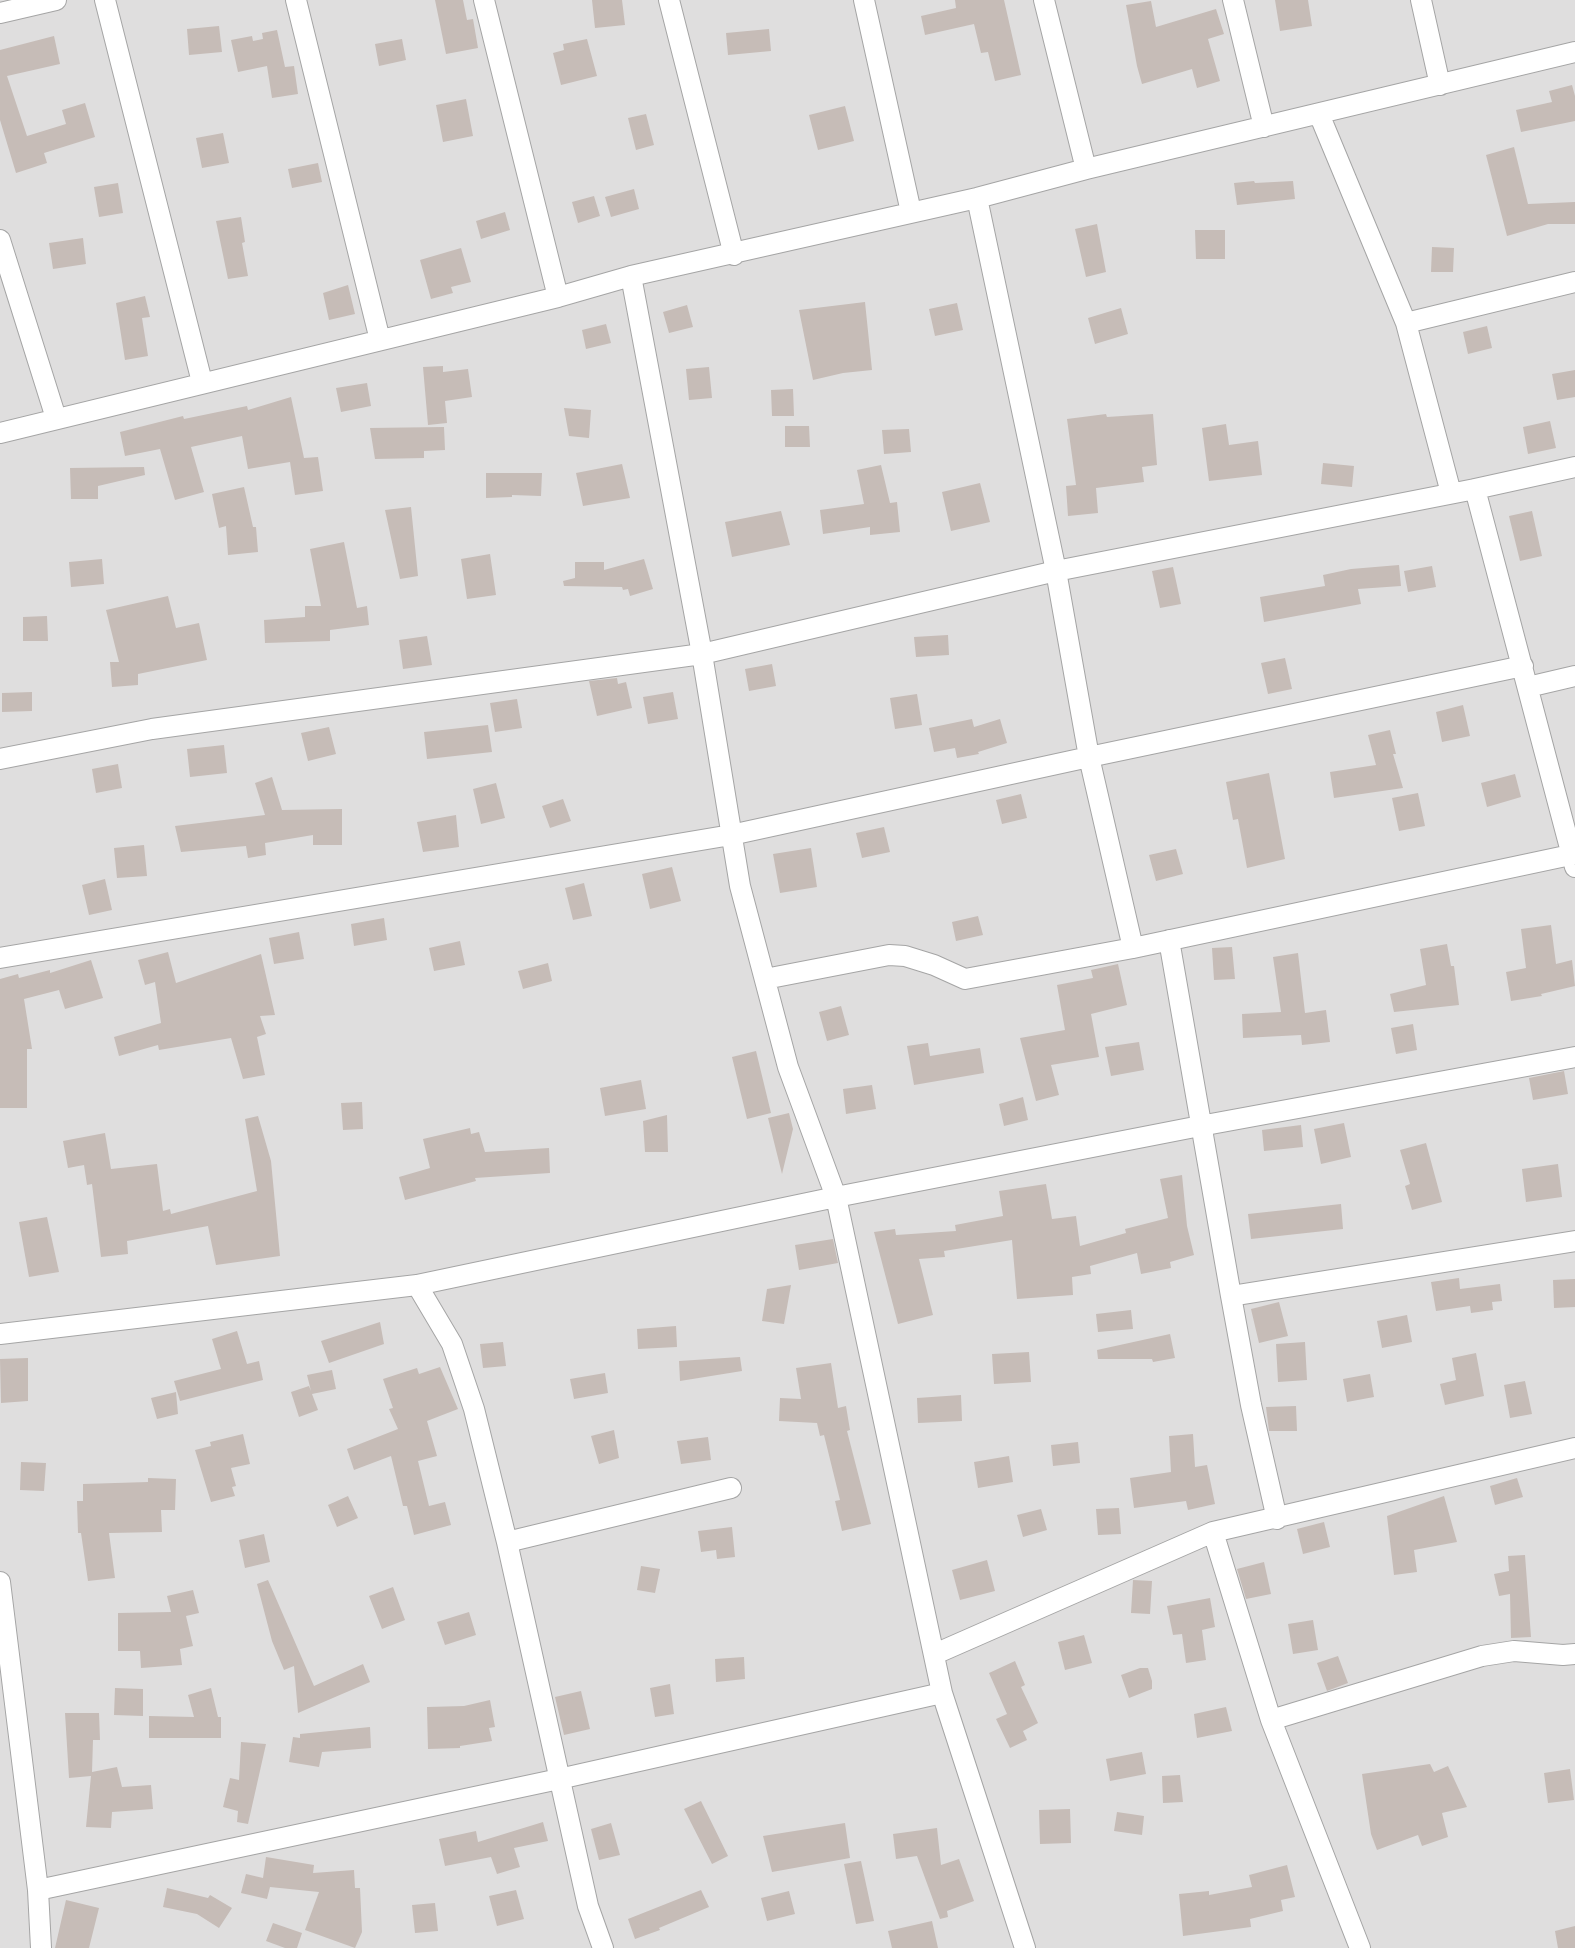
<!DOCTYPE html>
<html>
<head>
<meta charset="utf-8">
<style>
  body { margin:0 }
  canvas { display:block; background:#f1ede7 }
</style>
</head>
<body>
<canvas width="1575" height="1948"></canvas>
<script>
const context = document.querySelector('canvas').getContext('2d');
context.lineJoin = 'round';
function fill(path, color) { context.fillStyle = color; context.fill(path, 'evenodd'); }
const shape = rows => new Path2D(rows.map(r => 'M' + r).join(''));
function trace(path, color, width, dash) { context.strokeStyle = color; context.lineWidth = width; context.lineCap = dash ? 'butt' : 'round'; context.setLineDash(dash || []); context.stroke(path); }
fill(shape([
  [0,0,1575,0,1575,1948,0,1948]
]), '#dfdede');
fill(shape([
  [435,0,463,0,467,20,473,19,478,48,446,54],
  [592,0,622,0,625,25,595,28],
  [955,0,1004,0,1021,75,995,81,988,52,981,53,974,24,925,35,921,16,956,8],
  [1275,0,1308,0,1312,26,1280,31],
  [1151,1,1156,27,1216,9,1224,34,1208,39,1220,81,1197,88,1192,69,1142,84,1137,66,1126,5],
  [219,26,222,52,189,55,187,29],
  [769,29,771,51,728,55,726,33],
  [277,30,285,67,294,66,298,94,272,98,267,66,238,72,231,40,252,36,253,41,263,39,262,33],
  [54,36,60,64,7,76,27,136,66,124,62,110,85,103,95,137,44,153,47,163,16,173,0,120,0,50],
  [402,39,406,60,379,66,375,44],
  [587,39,597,76,561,85,553,53,564,50,563,44],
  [1572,85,1575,96,1575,121,1521,132,1516,110,1552,102,1549,91],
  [466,99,473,136,443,142,436,105],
  [845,106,854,141,818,150,809,115],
  [646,114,654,145,636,150,628,118],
  [223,133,229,163,202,168,196,138],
  [1514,147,1528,204,1575,202,1575,224,1548,224,1507,236,1486,155],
  [318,163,322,182,292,188,288,169],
  [1254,181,1255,183,1293,181,1295,199,1237,205,1234,183],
  [118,183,123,213,99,217,94,187],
  [634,189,639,209,611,217,605,197],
  [594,196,600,216,578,223,572,202],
  [505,212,510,230,481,239,476,221],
  [241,217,245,242,242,243,248,276,228,279,216,221],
  [1097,224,1106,272,1086,277,1075,229],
  [1195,230,1225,230,1225,259,1196,259],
  [83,238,86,264,53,269,49,243],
  [1432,247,1454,248,1453,272,1431,272],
  [461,248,471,282,451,287,453,293,431,299,420,260],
  [348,285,355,314,329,320,323,293],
  [145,296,150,317,142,318,148,356,125,360,116,303],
  [865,302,872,370,843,373,813,380,799,310],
  [957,303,963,330,935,336,929,309],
  [687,305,693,327,669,333,663,312],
  [1121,308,1128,334,1095,344,1088,318],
  [606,324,611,343,586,349,582,330],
  [1487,326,1492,348,1468,354,1463,332],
  [443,366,443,372,468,369,472,397,445,401,447,423,428,425,423,367],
  [709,367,712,398,689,400,686,369],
  [1575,370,1575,397,1557,400,1552,374],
  [367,383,371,406,341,412,336,388],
  [793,389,794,416,772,416,771,390],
  [291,397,304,458,318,457,323,491,295,495,290,462,248,469,242,436,191,447,204,492,175,500,160,449,125,456,120,432,183,416,184,419,247,406,248,410],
  [564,408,591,410,589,438,569,436],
  [1106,414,1107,417,1153,414,1157,465,1142,467,1144,482,1096,488,1098,513,1068,516,1066,486,1076,485,1067,419],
  [1550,421,1556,448,1528,454,1523,427],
  [1226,424,1229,445,1258,441,1262,475,1209,481,1202,428],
  [785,426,809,426,810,447,785,447],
  [444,427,445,450,424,451,424,458,375,459,370,428],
  [909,429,911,452,884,454,882,430],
  [1323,463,1354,466,1352,487,1321,484],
  [622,464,630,498,583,506,576,473],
  [881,465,890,503,897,502,900,532,870,535,870,527,823,534,820,510,864,504,857,470],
  [144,467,145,475,98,486,98,499,71,499,70,468],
  [486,473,542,473,541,496,512,495,512,497,486,498],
  [980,483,990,522,951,531,942,492],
  [244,487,253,527,256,527,258,552,228,555,226,526,219,528,212,494],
  [411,507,418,576,400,579,385,510],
  [781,511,790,545,732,557,725,522],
  [1532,511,1542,556,1520,561,1509,516],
  [344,542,357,608,367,606,369,625,330,630,330,641,265,643,264,620,305,617,305,606,321,606,310,549],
  [490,554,496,595,467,599,461,559],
  [102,559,104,584,71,587,69,562],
  [644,559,653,589,630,596,628,589,623,590,622,587,564,586,563,581,575,578,575,562,604,562,604,570],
  [1399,565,1401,586,1358,589,1361,604,1264,622,1260,597,1325,586,1323,575,1351,569],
  [1432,566,1436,587,1408,592,1404,571],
  [1173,567,1181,604,1160,608,1152,571],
  [168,596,176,628,199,623,207,660,138,674,138,685,112,687,110,662,119,662,106,610],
  [47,616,48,641,23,641,23,617],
  [948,635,949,655,916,657,914,637],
  [427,636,432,665,403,669,399,640],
  [1285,658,1292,689,1268,694,1261,663],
  [772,664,776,686,749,691,745,669],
  [617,678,618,684,626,682,632,708,597,716,589,681],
  [32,692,32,711,2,712,2,693],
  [673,692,678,719,648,724,643,697],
  [917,694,922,725,895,729,890,698],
  [517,699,522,728,495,732,490,703],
  [1463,705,1470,736,1442,742,1436,712],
  [972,719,974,727,1000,719,1007,743,978,752,979,754,957,758,955,748,934,752,929,728],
  [488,725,492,752,427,759,424,732],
  [329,727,336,754,308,761,301,733],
  [1390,730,1396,754,1393,754,1403,788,1334,798,1330,772,1376,765,1368,735],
  [224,745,227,773,190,777,187,749],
  [118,764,122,788,96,793,92,769],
  [1269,773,1285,859,1247,868,1238,819,1233,820,1226,782],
  [1515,774,1521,797,1487,807,1481,783],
  [272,777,282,810,342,809,342,845,313,845,313,835,265,843,266,855,248,858,246,846,181,852,175,826,265,815,255,783],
  [496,783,505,818,481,824,473,789],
  [1418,793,1425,826,1399,831,1392,798],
  [1021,794,1027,818,1002,824,996,800],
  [563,799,571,821,550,828,542,806],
  [456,815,459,847,423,852,417,822],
  [884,827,890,852,862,858,856,833],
  [144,845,147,876,117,878,114,848],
  [811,848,817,887,780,893,773,854],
  [1176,849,1183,874,1156,881,1149,855],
  [672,867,681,901,650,909,642,874],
  [105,879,112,910,89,915,82,885],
  [584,883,592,916,573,920,565,888],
  [978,916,983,935,956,941,952,922],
  [384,918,387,940,354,946,351,924],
  [1551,925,1556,964,1572,960,1575,986,1541,994,1542,996,1511,1001,1506,972,1526,968,1521,929],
  [299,932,304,959,274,964,269,938],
  [460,941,465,965,434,971,429,948],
  [1447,944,1451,966,1454,966,1459,1005,1394,1012,1390,994,1426,985,1420,949],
  [1232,947,1235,979,1214,980,1212,948],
  [168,952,176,983,261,954,275,1015,260,1016,266,1034,257,1037,265,1075,243,1079,231,1038,159,1050,158,1045,119,1056,114,1037,161,1023,155,982,145,985,138,960],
  [1298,953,1305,1013,1326,1010,1330,1042,1302,1045,1301,1035,1243,1038,1242,1014,1281,1012,1273,957],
  [91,960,103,998,65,1009,59,990,24,999,32,1049,27,1049,27,1108,0,1108,0,979,18,974,19,978,50,970,50,973],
  [548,963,552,981,523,989,518,971],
  [1118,964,1127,1005,1091,1014,1099,1057,1051,1065,1059,1095,1036,1101,1020,1038,1065,1030,1057,985,1093,978,1091,970],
  [841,1006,849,1035,827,1041,819,1012],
  [1413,1024,1417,1050,1396,1054,1391,1028],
  [1139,1042,1144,1070,1111,1076,1105,1047],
  [928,1043,930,1056,980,1048,984,1073,914,1085,907,1046],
  [756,1051,771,1113,747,1119,732,1057],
  [1564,1071,1568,1094,1533,1100,1529,1078],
  [641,1080,646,1109,605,1116,600,1088],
  [872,1085,876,1109,846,1114,843,1089],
  [1023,1097,1028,1120,1004,1126,999,1104],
  [362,1102,363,1129,343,1130,341,1103],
  [789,1113,793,1129,782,1174,768,1118],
  [667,1115,668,1152,645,1152,643,1121],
  [258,1116,271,1161,280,1256,216,1265,208,1226,127,1241,128,1254,101,1257,92,1184,87,1185,84,1165,68,1168,63,1141,105,1133,111,1169,157,1164,163,1211,170,1209,171,1214,257,1191,245,1119],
  [1344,1123,1351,1157,1321,1164,1314,1129],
  [1301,1125,1303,1147,1264,1151,1262,1130],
  [470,1128,471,1134,479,1132,485,1152,549,1148,550,1173,475,1178,476,1181,405,1200,399,1177,430,1168,423,1139],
  [1426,1143,1442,1202,1412,1210,1405,1186,1410,1184,1400,1150],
  [1558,1164,1562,1197,1526,1202,1522,1169],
  [1182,1175,1187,1226,1194,1255,1170,1262,1171,1268,1141,1274,1137,1253,1090,1266,1091,1274,1072,1277,1073,1295,1017,1299,1012,1240,944,1251,945,1257,919,1259,933,1315,898,1324,874,1232,895,1229,896,1235,956,1231,955,1225,1003,1216,999,1191,1046,1184,1052,1219,1076,1216,1080,1246,1126,1233,1125,1229,1168,1218,1160,1179],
  [1341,1204,1343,1229,1251,1239,1248,1214],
  [47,1217,59,1272,29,1277,19,1222],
  [833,1239,838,1263,799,1270,795,1245],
  [1459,1278,1460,1289,1500,1284,1502,1301,1492,1302,1493,1310,1471,1313,1470,1306,1436,1311,1431,1282],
  [1575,1279,1575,1307,1554,1308,1553,1280],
  [791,1285,784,1324,762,1321,767,1289],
  [1279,1302,1288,1336,1259,1343,1251,1309],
  [1131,1310,1133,1329,1098,1332,1096,1314],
  [1407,1315,1412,1342,1382,1348,1377,1321],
  [380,1322,384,1344,329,1363,321,1341],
  [676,1326,677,1347,638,1349,637,1329],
  [237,1331,247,1364,259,1361,263,1380,180,1401,174,1381,221,1369,212,1339],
  [1170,1334,1175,1358,1153,1362,1152,1359,1098,1359,1097,1350],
  [503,1342,506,1366,483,1368,480,1344],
  [1305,1342,1307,1380,1278,1382,1276,1344],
  [1029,1352,1031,1382,994,1384,992,1354],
  [1476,1353,1484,1396,1445,1405,1440,1384,1456,1380,1452,1358],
  [740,1357,742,1371,680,1381,679,1361],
  [28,1358,28,1401,1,1403,0,1359],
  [831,1363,838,1408,846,1406,850,1430,847,1431,871,1524,842,1531,835,1501,840,1500,824,1435,820,1436,817,1423,779,1421,780,1398,801,1399,796,1368],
  [440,1367,458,1409,427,1421,437,1456,418,1461,429,1506,445,1502,451,1525,414,1535,407,1506,403,1506,391,1456,354,1470,347,1449,398,1429,389,1409,393,1408,383,1379,417,1368,419,1374],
  [332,1370,336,1389,312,1394,318,1410,299,1417,291,1392,309,1386,311,1391,307,1375],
  [605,1373,608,1393,574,1399,570,1379],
  [1370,1374,1374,1397,1347,1402,1343,1379],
  [1525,1381,1532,1414,1510,1418,1504,1385],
  [176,1392,178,1414,157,1419,151,1398],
  [961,1395,962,1421,918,1423,917,1398],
  [1296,1406,1297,1431,1269,1431,1266,1407],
  [614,1430,619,1458,599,1464,591,1436],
  [243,1434,250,1464,231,1468,236,1486,232,1487,235,1496,211,1502,195,1450,211,1446,210,1442],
  [1193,1434,1195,1467,1207,1465,1215,1504,1188,1510,1186,1501,1134,1508,1130,1478,1171,1472,1169,1436],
  [708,1437,711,1460,681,1464,677,1441],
  [1078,1442,1080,1463,1053,1466,1051,1445],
  [1009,1456,1013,1482,978,1488,974,1462],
  [21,1462,46,1463,44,1491,20,1490],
  [148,1478,176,1479,175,1510,161,1510,162,1532,109,1533,115,1578,88,1581,81,1533,78,1533,77,1501,83,1501,83,1484,148,1482],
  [1517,1478,1523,1497,1495,1505,1490,1486],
  [348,1496,358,1518,337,1527,328,1505],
  [1444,1496,1457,1542,1414,1550,1417,1572,1394,1575,1387,1516],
  [1119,1508,1121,1534,1098,1535,1096,1509],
  [1041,1509,1047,1530,1023,1537,1017,1515],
  [1324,1522,1330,1547,1303,1554,1297,1529],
  [732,1527,735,1557,717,1559,716,1550,701,1552,698,1531],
  [264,1534,270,1562,245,1568,239,1540],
  [1525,1555,1531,1637,1511,1638,1510,1594,1499,1596,1494,1574,1509,1571,1508,1556],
  [987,1560,995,1591,960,1600,952,1570],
  [1264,1562,1271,1594,1246,1599,1237,1569],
  [641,1566,660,1569,655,1593,637,1590],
  [268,1580,314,1686,363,1664,370,1682,298,1713,294,1666,284,1670,272,1641,257,1584],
  [1133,1580,1152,1581,1150,1614,1131,1613],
  [393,1587,405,1620,382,1629,369,1596],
  [193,1590,199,1613,186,1616,193,1646,180,1649,182,1665,141,1668,140,1651,118,1651,118,1613,171,1612,167,1596],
  [1210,1598,1215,1627,1202,1630,1206,1660,1186,1663,1182,1634,1173,1635,1167,1606],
  [469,1612,476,1635,445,1645,437,1622],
  [1313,1620,1318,1650,1293,1654,1288,1624],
  [1084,1635,1092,1663,1065,1670,1058,1642],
  [1338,1656,1348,1683,1327,1691,1317,1663],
  [744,1657,745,1679,716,1682,715,1659],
  [1015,1661,1025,1685,1021,1687,1038,1723,1023,1731,1027,1740,1010,1748,996,1719,1007,1714,989,1673],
  [1140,1668,1148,1668,1152,1681,1152,1689,1129,1698,1121,1675],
  [670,1684,674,1714,655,1717,650,1688],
  [115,1688,143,1689,143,1716,114,1715],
  [211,1688,218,1717,221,1717,221,1738,149,1738,149,1716,194,1717,188,1695],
  [581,1691,590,1729,564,1735,555,1697],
  [490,1700,495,1727,489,1728,492,1741,460,1746,460,1748,428,1749,427,1707,464,1706],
  [1226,1707,1232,1731,1197,1738,1194,1714],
  [65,1713,99,1713,100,1740,93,1740,92,1772,117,1767,122,1787,151,1785,153,1809,112,1812,111,1828,86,1827,91,1776,69,1778],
  [370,1727,371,1748,322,1752,319,1767,289,1762,293,1737,300,1738,300,1734],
  [241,1742,266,1744,248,1824,237,1822,238,1811,223,1807,230,1778,239,1780],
  [1142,1752,1146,1774,1110,1781,1106,1759],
  [1430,1764,1434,1772,1448,1766,1467,1807,1442,1813,1448,1837,1422,1846,1418,1835,1377,1850,1371,1834,1362,1774],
  [1570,1769,1574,1800,1548,1803,1544,1773],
  [1180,1775,1183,1802,1163,1803,1162,1776],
  [701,1801,728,1856,712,1864,684,1809],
  [1070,1809,1071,1843,1040,1844,1039,1810],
  [1117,1812,1144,1816,1142,1835,1114,1831],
  [543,1822,548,1841,514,1848,520,1867,497,1874,491,1857,445,1866,439,1839,476,1831,478,1842],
  [611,1823,620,1855,599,1860,591,1829],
  [845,1823,850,1858,772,1872,763,1836],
  [937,1828,941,1865,959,1859,974,1901,947,1911,948,1917,940,1919,917,1856,896,1859,893,1834],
  [266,1857,314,1865,313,1873,354,1870,355,1888,360,1888,362,1932,355,1948,305,1930,319,1892,270,1887,267,1899,241,1893,246,1874,263,1878],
  [861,1861,874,1921,856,1924,844,1864],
  [1287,1865,1295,1897,1281,1900,1283,1911,1250,1919,1251,1927,1183,1936,1179,1894,1209,1891,1209,1895,1252,1887,1249,1875],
  [167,1888,208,1898,210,1895,232,1908,219,1928,197,1914,163,1907],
  [516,1890,524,1919,497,1926,489,1896],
  [701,1890,709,1907,659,1928,660,1930,635,1939,628,1919],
  [789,1891,795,1914,767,1921,761,1898],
  [66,1900,99,1908,89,1948,55,1948],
  [435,1903,438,1931,415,1933,412,1905],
  [932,1921,938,1948,892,1948,888,1931],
  [273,1923,302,1933,297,1948,285,1948,266,1941],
  [1575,1926,1575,1948,1558,1948,1555,1931]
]), '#c6bcb7');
const minor = shape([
  [105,0,202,382],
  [296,0,380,340],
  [484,0,558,297],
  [669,0,734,255],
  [864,0,911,212],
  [1044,0,1086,169],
  [1233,0,1264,127],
  [1421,0,1440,85],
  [0,13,56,0],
  [1319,114,1406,323,1451,493],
  [977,198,1056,571,1089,757,1133,948],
  [0,240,56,418],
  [631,276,702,654,740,886,788,1067,836,1197,942,1693,1025,1948],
  [1406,323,1575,282],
  [0,433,558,297,631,276,977,198,1086,169,1575,52],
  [1475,489,1575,867],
  [1528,687,1575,676],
  [0,759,152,729,702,654,1056,571,1475,489,1575,467],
  [1169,940,1231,1296,1575,1241],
  [0,958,731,835,1089,757,1523,666],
  [765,979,889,955,905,956,934,965,965,979,1133,948,1575,854],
  [417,1285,452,1344,474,1409,507,1542],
  [1231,1296,1251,1405,1277,1519],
  [0,1334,417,1285,836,1197,1200,1126,1575,1057],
  [1213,1532,1271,1720,1360,1948],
  [0,1582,38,1890,41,1948],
  [935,1654,1213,1532,1575,1448],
  [1271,1720,1482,1656,1514,1651,1563,1655,1575,1654],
  [38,1890,559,1779,942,1693],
  [603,1948,588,1906,507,1542,731,1488]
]);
trace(minor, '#a5a5a5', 22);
trace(minor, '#fff', 20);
</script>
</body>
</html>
